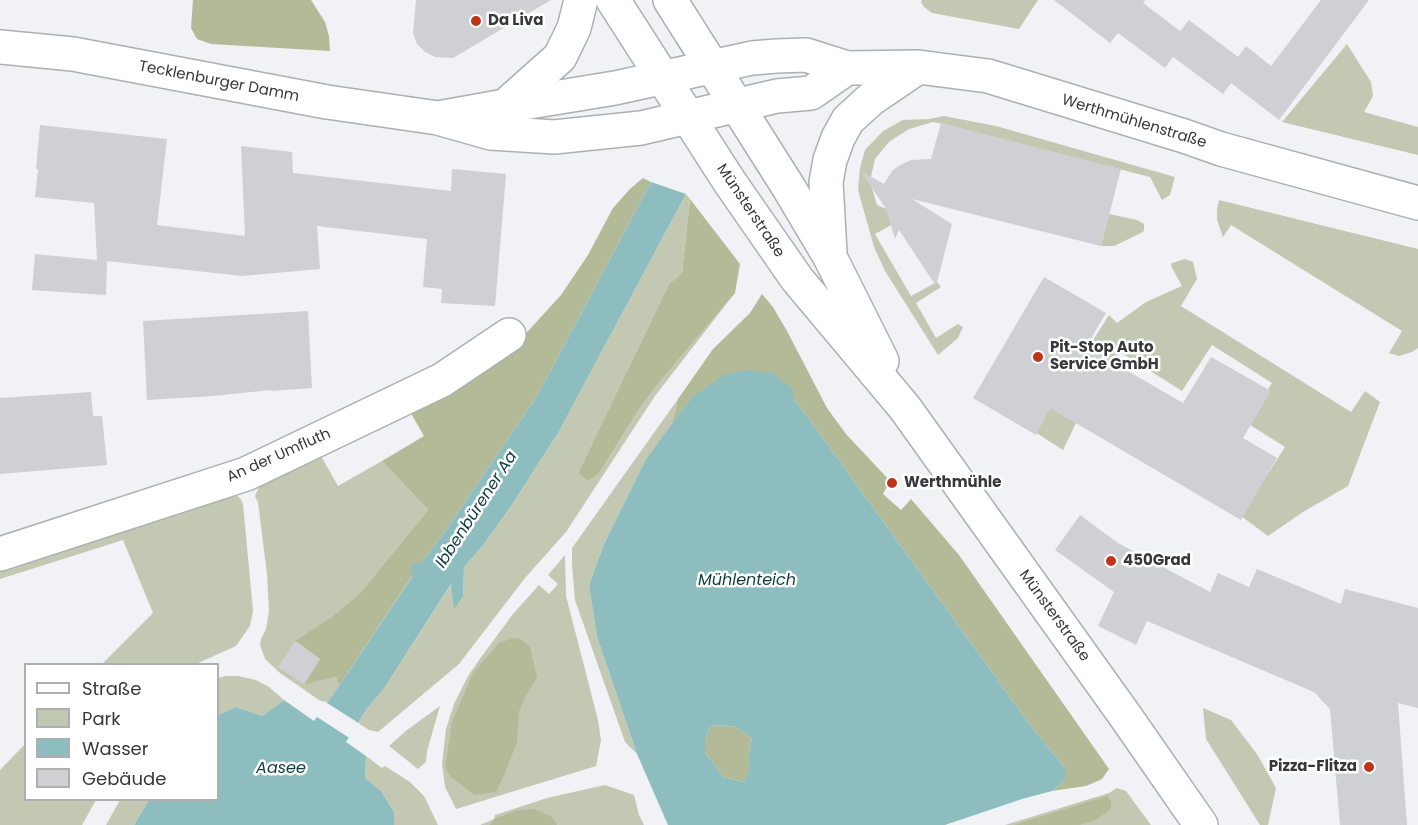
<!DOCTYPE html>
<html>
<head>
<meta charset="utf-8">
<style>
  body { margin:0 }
  #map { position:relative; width:1418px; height:825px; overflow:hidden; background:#f0f2f5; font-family:Poppins,sans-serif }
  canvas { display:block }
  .legend { position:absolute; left:24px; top:663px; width:195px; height:138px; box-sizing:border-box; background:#fff; border:2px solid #afafb0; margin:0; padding:8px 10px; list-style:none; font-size:18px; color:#38383a }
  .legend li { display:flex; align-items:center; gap:12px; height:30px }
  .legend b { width:30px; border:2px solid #afafb0 }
</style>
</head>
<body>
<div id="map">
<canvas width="1418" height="825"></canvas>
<ul class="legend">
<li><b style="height:8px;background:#fff"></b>Straße</li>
<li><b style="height:16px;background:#c3c8b3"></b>Park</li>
<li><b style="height:16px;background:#8ebdbf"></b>Wasser</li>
<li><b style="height:16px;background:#ced0d3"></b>Gebäude</li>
</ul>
</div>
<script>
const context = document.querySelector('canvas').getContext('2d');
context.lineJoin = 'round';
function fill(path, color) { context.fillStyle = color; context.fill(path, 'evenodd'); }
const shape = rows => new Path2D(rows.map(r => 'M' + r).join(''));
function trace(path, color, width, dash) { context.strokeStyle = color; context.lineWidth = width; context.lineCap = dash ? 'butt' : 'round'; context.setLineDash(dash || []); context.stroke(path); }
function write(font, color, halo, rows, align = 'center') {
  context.font = font + ' Poppins,sans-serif'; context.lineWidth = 5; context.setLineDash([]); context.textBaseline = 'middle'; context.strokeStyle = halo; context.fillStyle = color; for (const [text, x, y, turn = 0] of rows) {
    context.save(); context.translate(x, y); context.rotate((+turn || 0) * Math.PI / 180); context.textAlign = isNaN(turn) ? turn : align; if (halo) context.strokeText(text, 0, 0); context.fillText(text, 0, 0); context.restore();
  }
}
fill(shape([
  [922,0,1038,0,1019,29,932,13,924,7,921,2],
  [1347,44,1371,82,1373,96,1364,112,1418,127,1418,155,1282,122],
  [944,116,996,126,1175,177,1170,195,1162,200,1150,177,943,124,933,122,909,129,889,142,875,159,870,181,877,205,886,209,895,223,875,234,911,296,937,282,941,287,916,303,936,338,958,324,963,327,958,338,938,355,885,271,874,247,858,190,860,168,865,150,883,131,903,120,929,119],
  [686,194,690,199,682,273,669,284,578,473,588,481,598,475,639,409,662,379,734,294,655,396,566,532,525,578,459,664,378,732,369,730,358,723,368,707,383,690,452,583,463,596,464,567,484,544,511,506,558,433],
  [1219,200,1418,249,1418,348,1412,352,1399,356,1389,353,1402,331,1231,225,1223,237,1217,220,1217,210],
  [1109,214,1137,220,1144,224,1144,230,1143,232,1114,246,1101,246],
  [1185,259,1193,262,1197,279,1181,306,1351,412,1365,391,1380,402,1348,486,1303,512,1268,536,1241,516,1285,447,1247,423,1272,383,1212,345,1182,391,1120,352,1080,415,1063,450,1035,432,1109,315,1117,323,1146,302,1182,286,1171,266,1172,263],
  [678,399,671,427,646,459,604,544,589,585,597,637,637,754,625,742,575,600,572,565,572,548],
  [318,455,322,458,338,486,382,461,428,510,360,593,330,618,295,642,320,659,304,683,336,677,339,686,327,703,319,700,280,673,265,659,260,645,261,639,266,629,269,611,267,574,258,502,255,496,260,484],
  [233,493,240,498,243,504,253,611,250,626,236,646,196,664,102,664,153,613,123,540,0,579,0,570],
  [565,555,566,596,598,720,601,740,596,766,456,809,445,787,442,764,446,729,454,704,468,676,479,660,513,614,539,585,549,594,558,584,548,575],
  [226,676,238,676,256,680,269,687,284,700,262,716,236,707,218,715,218,678],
  [440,706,427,751,426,762,418,769,389,746,407,730],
  [1203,708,1231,720,1257,754,1276,788,1268,825,1260,825,1206,739],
  [25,744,26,800,96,800,82,825,0,825,0,770],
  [366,756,382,768,385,766,410,782,424,796,438,825,394,825,394,812,381,791,365,778],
  [605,785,634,795,639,815,644,825,558,825,551,816,494,819,489,825,480,825,494,819,495,815,547,798],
  [1117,788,1126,791,1151,825,1005,825,1109,793],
  [120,800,149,800,134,825,106,825]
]), '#c3c8b3');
fill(shape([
  [193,0,311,0,325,22,329,36,330,51,211,44,197,39,191,28],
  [643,178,651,182,536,398,446,530,421,563,339,686,336,677,304,684,320,659,295,641,330,618,360,593,428,510,382,461,424,436,408,408,519,341,561,295,588,255,613,208,630,189],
  [690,199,740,264,735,293,662,379,639,409,598,475,588,481,578,473,669,284,682,273],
  [762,294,773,307,787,331,827,408,846,434,890,481,883,494,901,510,911,499,959,555,1109,769,1102,779,1086,786,1052,791,1065,780,1065,768,1028,722,809,419,794,399,692,397,671,427,678,399,713,349,750,313],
  [513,638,520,639,530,647,537,677,527,694,519,711,517,742,505,773,496,792,475,795,451,777,445,768,452,722,473,673,499,643],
  [720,725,737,727,752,739,749,753,750,772,744,782,723,777,705,752,705,740,710,727],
  [1107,796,1111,801,1111,809,1096,820,1079,825,1014,825],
  [534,809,551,816,558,825,489,825,494,819,515,811]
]), '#b3ba97');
fill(shape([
  [651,182,686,194,558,433,511,506,484,544,464,567,463,596,454,609,451,584,383,690,368,707,346,742,366,756,365,778,381,791,394,812,394,825,134,825,149,800,218,800,218,715,236,707,262,716,284,700,314,721,339,686,412,577,411,563,421,563,446,530,536,398],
  [747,370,772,373,792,388,794,399,809,419,1028,722,1065,768,1065,780,1052,791,1022,799,945,825,668,825,637,754,597,637,589,585,604,544,646,459,692,397,726,374],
  [720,725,737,727,752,739,749,753,749,772,744,782,723,777,705,752,705,740,710,727]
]), '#8ebdbf');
fill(shape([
  [324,701,360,724,351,739,314,715]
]), '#f0f2f5');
fill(shape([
  [416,0,551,0,453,58,435,57,425,52,417,44,413,33],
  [1054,0,1145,0,1143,3,1180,31,1189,20,1238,57,1246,46,1271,66,1321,0,1369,0,1279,120,1231,83,1223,94,1173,57,1165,68,1118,33,1110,43],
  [941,123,1121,169,1101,246,912,199,952,224,936,286,899,230,895,239,886,209,861,171,884,184,892,171,900,165,911,160,931,159],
  [40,125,167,139,157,225,245,236,241,146,292,152,293,173,451,191,452,169,506,174,495,306,441,303,442,289,423,287,427,239,317,226,320,269,242,276,97,260,94,203,35,197,38,169,36,169],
  [35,254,107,261,106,295,32,290],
  [1044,277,1106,313,1086,347,1183,403,1211,357,1271,391,1243,438,1277,458,1241,520,1050,408,1036,435,973,398],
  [308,311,312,388,271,391,271,390,213,396,147,400,143,321],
  [91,392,93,416,102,416,107,465,0,474,0,398],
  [1080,515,1118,543,1210,592,1218,573,1249,587,1257,569,1341,604,1345,589,1418,608,1418,708,1398,703,1407,825,1340,825,1330,709,1314,692,1147,621,1136,645,1098,626,1114,592,1055,550],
  [295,641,320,659,304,684,278,667]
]), '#ced0d3');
const minor = shape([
  [0,554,246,474,442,380,509,335]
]);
const secondary = shape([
  [613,0,729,181,797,279,905,408,1126,717,1201,825],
  [670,0,789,188,830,257,882,361],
  [0,47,73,54,327,102,438,118,491,133,554,137,641,128,777,96,811,93,847,68],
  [505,106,560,57,574,28,581,0],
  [438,118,505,106,615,88,752,58,776,56,806,55,847,68,918,67,988,76,1184,136,1221,149,1418,203],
  [830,252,826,182,830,160,838,138,848,120,871,99,918,67]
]);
trace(minor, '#adafb2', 36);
trace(secondary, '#adafb2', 36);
trace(minor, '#fff', 33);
trace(secondary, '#fff', 33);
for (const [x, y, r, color] of [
  [476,21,6,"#c03517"],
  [1038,357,6,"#c03517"],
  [892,483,6,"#c03517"],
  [1111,561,6,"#c03517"],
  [1369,767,6,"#c03517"]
]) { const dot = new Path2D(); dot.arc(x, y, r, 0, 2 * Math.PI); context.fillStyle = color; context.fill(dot); trace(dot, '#fff', 2); }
write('bold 15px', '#38383a', '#fff', [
  ["Da Liva",488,21],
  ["Pit-Stop Auto",1050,348],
  ["Service GmbH",1050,365],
  ["Werthmühle",904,483],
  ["450Grad",1123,561],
  ["Pizza-Flitza",1357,767,"right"]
], 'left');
write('15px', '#38383a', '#fff', [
  ["Tecklenburger Damm",219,82,11],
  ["Werthmühlenstraße",1134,122,17],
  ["Münsterstraße",750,211,56],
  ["An der Umfluth",279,456,-24],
  ["Münsterstraße",1054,616,54]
]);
write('italic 16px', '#0f3c3e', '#fff', [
  ["Ibbenbürener Aa",477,510,-57],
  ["Mühlenteich",747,581],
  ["Aasee",281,769]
]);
</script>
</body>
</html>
